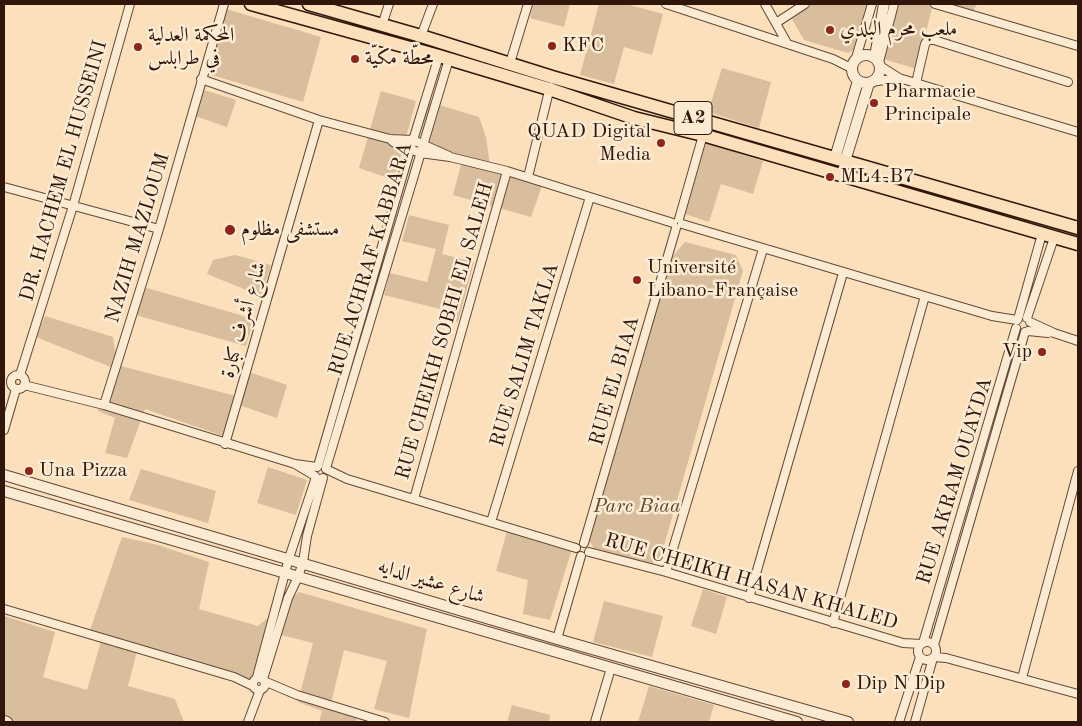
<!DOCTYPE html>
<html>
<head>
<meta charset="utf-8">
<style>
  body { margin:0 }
  #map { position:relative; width:1082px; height:726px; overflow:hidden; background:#fbe0bb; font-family:"Old Standard TT",serif }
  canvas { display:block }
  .frame { position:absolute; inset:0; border:5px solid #31160b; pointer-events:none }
</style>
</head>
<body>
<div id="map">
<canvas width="1082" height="726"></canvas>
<div class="frame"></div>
</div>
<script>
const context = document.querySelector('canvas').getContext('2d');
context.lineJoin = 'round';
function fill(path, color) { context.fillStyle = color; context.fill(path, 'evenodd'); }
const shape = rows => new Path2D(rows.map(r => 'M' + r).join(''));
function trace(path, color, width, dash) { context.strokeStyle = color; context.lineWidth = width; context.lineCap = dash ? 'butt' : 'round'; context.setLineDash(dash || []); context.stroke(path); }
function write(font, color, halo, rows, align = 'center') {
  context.font = font + ' "Old Standard TT",Amiri,serif'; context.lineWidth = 5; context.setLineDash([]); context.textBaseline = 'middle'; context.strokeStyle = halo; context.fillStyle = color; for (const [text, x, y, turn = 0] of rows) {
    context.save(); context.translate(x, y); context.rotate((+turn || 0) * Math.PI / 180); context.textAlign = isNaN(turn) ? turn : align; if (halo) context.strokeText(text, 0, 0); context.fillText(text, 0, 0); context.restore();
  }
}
fill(shape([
  [533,4,570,4,564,27,530,18],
  [599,4,626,4,663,14,652,55,624,47,614,84,580,75],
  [809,4,870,4,856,49,848,53,804,40,792,19],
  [897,4,977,4,971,16,933,4,917,69,883,59],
  [226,9,321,37,303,102,208,74],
  [722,68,771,82,759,128,708,112],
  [204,90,236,100,227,127,195,116],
  [381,91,416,101,394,180,359,168],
  [429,102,479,117,486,137,490,166,542,186,531,217,453,195,462,161,418,147],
  [702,141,763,161,753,194,721,184,709,222,679,212],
  [409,215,449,225,442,254,474,262,458,322,450,320,448,311,384,295,390,273,427,282,436,249,402,241],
  [685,242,736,255,743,271,661,556,649,567,597,554,589,540,672,257],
  [235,255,271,265,261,296,207,274,213,260],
  [140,286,254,319,246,346,132,314],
  [45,316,113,337,117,365,236,396,246,371,287,385,277,418,236,404,223,436,145,409,127,458,105,453,115,418,98,411,113,368,36,337],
  [268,467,307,480,296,515,257,503],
  [141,469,216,491,208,523,129,500],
  [507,531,572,549,550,620,523,614,528,580,496,571],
  [122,537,158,545,209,562,199,609,258,626,299,592,427,629,409,718,374,709,387,661,344,650,331,703,359,711,356,722,319,722,322,711,298,702,313,643,273,633,260,682,137,651,128,686,175,699,184,722,4,722,4,616,55,632,43,677,87,690,103,634,90,630],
  [703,589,727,597,716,634,691,626],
  [604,601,663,616,652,657,593,642],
  [649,686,714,705,709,722,638,722],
  [512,705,550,715,549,722,507,722]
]), '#d9be9d');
const minor = shape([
  [666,4,833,59,851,68],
  [765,4,787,43],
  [935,4,1078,46],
  [776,23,805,4],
  [382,25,389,4],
  [421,36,433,4],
  [856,58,872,4],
  [879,62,894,4],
  [510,63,528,4],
  [880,66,899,78,1078,132],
  [201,79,319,120,390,139,413,140,449,156],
  [871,82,899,78],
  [916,83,925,44,928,40,934,40,1068,82],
  [390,139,393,142,420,153,450,157,507,171,673,223],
  [528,177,550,87],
  [4,187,159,229],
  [679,219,703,135],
  [682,224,992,316,1017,320],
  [1027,318,1054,238],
  [1018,319,1042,234],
  [1030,322,1054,333,1078,341],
  [1028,331,1048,333],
  [20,375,73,206,130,4],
  '11 382a7 7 0 1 1 14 0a7 7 0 1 1-14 0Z',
  [24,385,104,405,295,464,317,467],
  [104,405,159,229,224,4],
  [4,430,16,389],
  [225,444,319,120],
  [295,464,315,476],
  [318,466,410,150,439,56],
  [326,468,449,59],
  [326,469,347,479,576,548],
  [414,499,507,171],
  [491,522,590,197],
  [584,543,676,228],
  [589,552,666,572,903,643,921,644],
  [666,572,763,249],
  [749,598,843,273],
  [4,609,234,677,253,686],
  [833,623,925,296],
  [557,639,581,556],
  '918 651a9 9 0 1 1 18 0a9 9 0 1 1-18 0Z',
  [923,643,1016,328],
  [934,645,1025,332],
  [934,657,946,658,1078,694],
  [257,677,289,558,316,477],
  '253 684a6 6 0 1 1 12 0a6 6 0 1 1-12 0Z',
  [1022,678,1078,471],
  [263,679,288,598,298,577,303,562,307,536,323,478],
  [264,681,297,695,385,722],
  [248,722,260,690],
  [595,722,611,668],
  [899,722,920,657],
  [915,722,933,658]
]);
const tertiary = shape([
  '852 69a14 14 0 1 1 28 0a14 14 0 1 1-28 0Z',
  [875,57,884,4],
  [835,158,858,81],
  [845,161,869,83],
  [4,475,557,639,848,722],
  [4,491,797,722],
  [4,721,7,722]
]);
const trunk = shape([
  [251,4,439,56,549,89,634,118,703,135,1078,244],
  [309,4,421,36,552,77,1078,228]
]);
trace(minor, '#644837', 10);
trace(tertiary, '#644837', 12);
trace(trunk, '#31160b', 15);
trace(minor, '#fcebd3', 8);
trace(tertiary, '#fcebd3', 10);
trace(trunk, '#fbe0bb', 12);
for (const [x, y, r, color] of [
  [830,30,5,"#8f2418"],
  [552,46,5,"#8f2418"],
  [138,47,5,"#8f2418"],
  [355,59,5,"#8f2418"],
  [874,103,5,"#8f2418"],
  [661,143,5,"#8f2418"],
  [830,177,5,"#8f2418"],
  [230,230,6,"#8f2418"],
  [637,280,5,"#8f2418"],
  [1042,352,5,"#8f2418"],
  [29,471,5,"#8f2418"],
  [846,684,5,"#8f2418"]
]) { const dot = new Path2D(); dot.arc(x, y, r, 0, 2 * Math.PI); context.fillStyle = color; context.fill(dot); trace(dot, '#fcebd3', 2); }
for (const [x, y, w] of [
  [693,118,38]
]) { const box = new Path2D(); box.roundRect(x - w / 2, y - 16.5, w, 33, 4); context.fillStyle = '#fcebd3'; context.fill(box); trace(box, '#31160b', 1); }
write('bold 19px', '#31160b', null, [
  ["A2",693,118]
]);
write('20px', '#31160b', '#fcebd3', [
  ["ملعب محرم البلدي",840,30],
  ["المحكمة العدلية",148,36],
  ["في طرابلس",148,59],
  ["KFC",562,46],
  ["محطّة مكيّة",365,59],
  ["Pharmacie",884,92],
  ["Principale",884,115],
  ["QUAD Digital",651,132,"right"],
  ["Media",651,155,"right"],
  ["ML4-B7",840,177],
  ["مستشفى مظلوم",241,230],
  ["Université",647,268],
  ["Libano-Française",647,291],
  ["Vip",1032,352,"right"],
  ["Una Pizza",39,471],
  ["Dip N Dip",856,684]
], 'left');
write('20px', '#31160b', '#fcebd3', [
  ["DR. HACHEM EL HUSSEINI",64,171,-74],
  ["NAZIH MAZLOUM",138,238,-73],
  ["RUE ACHRAF KABBARA",371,259,-73],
  ["شارع أشرف كبارة",244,320,-74],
  ["RUE CHEIKH SOBHI EL SALEH",445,331,-74],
  ["RUE SALIM TAKLA",525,355,-73],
  ["RUE EL BIAA",615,381,-74],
  ["RUE AKRAM OUAYDA",955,481,-73],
  ["شارع عشير الدايه",431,582,17],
  ["RUE CHEIKH HASAN KHALED",751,582,16]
]);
write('italic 20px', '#634837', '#fcebd3', [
  ["Parc Biaa",637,507]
]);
</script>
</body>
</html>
